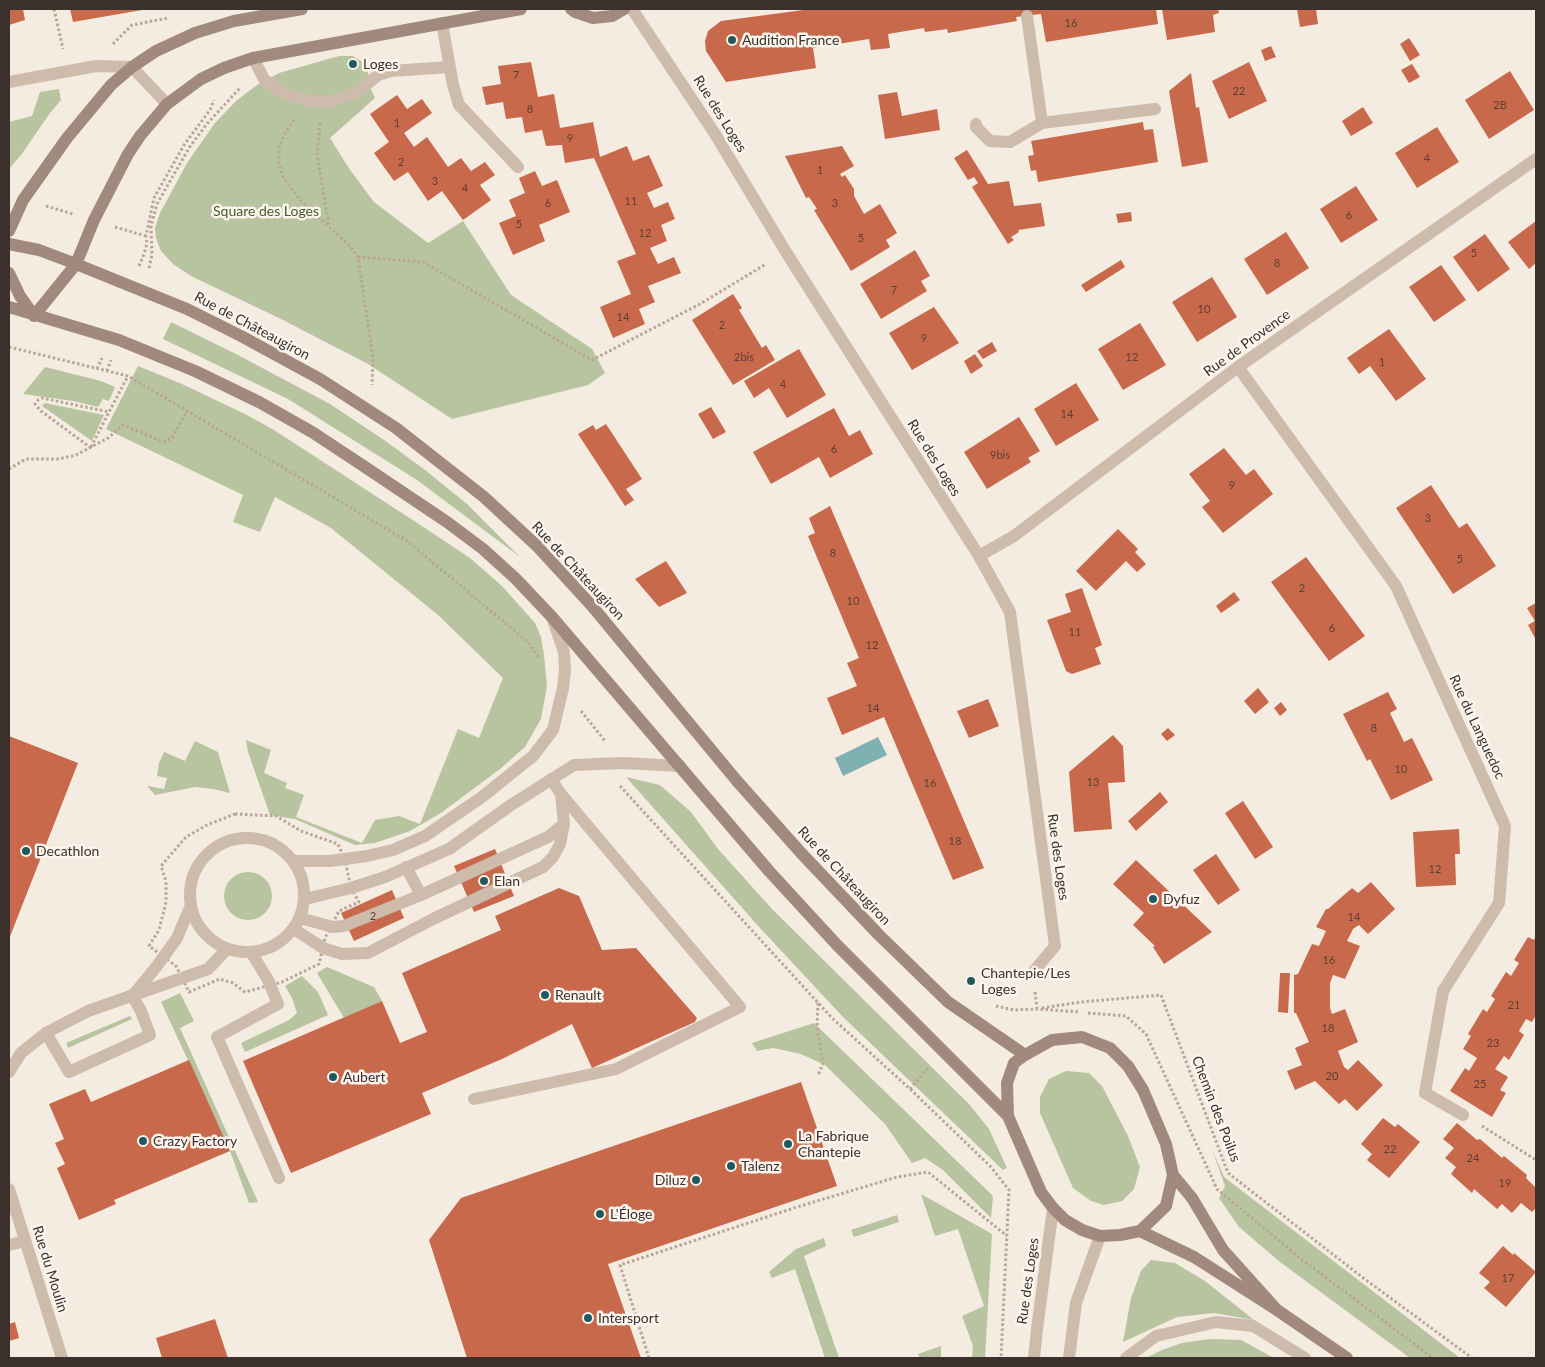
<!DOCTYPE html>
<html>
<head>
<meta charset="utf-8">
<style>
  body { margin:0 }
  #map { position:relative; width:1545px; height:1367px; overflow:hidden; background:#f4ebe1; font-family:Lato,sans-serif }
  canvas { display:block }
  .frame { position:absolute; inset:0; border:10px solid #3b302b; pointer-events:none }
</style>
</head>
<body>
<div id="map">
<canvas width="1545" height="1367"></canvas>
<div class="frame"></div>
</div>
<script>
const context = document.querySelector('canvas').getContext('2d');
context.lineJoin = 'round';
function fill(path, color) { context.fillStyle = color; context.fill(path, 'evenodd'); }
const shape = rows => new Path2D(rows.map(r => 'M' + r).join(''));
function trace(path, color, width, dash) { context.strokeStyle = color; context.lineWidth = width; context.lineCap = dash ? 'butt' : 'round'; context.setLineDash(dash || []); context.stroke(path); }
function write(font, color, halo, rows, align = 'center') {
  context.font = font + ' Lato,sans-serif'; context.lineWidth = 5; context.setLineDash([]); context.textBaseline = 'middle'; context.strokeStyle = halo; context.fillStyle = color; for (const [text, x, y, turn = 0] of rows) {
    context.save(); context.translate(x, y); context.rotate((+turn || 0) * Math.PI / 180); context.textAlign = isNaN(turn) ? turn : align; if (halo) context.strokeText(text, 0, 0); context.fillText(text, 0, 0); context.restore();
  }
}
fill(shape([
  [339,56,353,56,361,61,368,71,370,87,375,98,330,138,348,167,374,202,428,243,463,221,511,295,592,349,605,373,588,385,452,419,368,364,281,319,191,276,173,264,161,251,156,238,155,228,160,213,187,163,215,123,236,101,257,85,279,73],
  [59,89,61,100,50,113,21,155,9,169,9,122,32,116,40,92],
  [171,322,236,354,330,404,384,440,425,470,467,504,520,557,417,480,288,399,163,339],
  [138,366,182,384,245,414,274,430,425,528,470,558,502,586,535,623,541,637,544,655,547,686,541,719,525,747,500,769,441,813,410,831,375,843,355,845,295,819,270,815,248,752,246,740,271,750,264,773,287,783,285,788,304,795,296,817,362,843,375,820,399,816,420,824,458,729,479,738,503,678,438,615,331,528,275,497,260,532,233,522,243,495,106,429],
  [45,367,101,381,115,387,109,401,103,399,98,407,73,401,23,394],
  [45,403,104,415,92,441,42,406],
  [195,741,218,752,230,793,213,789,195,787,155,795,147,786,164,789,167,778,157,776,159,763,164,752,185,761],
  [626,777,660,785,691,812,718,849,772,909,969,1104,989,1129,1007,1168,1003,1170,843,1017,760,928],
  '224 896a24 24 0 1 1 48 0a24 24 0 1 1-48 0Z',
  [327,967,374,987,382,1001,344,1018,317,973],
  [302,976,318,992,328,1015,245,1052,241,1043,289,1020,297,1013,292,998,285,986],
  [180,993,194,1021,180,1028,258,1202,249,1203,230,1151,161,1002],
  [130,1016,132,1019,68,1048,66,1043],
  [814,1023,993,1196,991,1218,943,1170,925,1158,912,1163,885,1124,825,1065,801,1054,773,1048,757,1051,752,1043],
  [1066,1071,1089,1073,1102,1086,1128,1136,1140,1167,1134,1189,1122,1201,1104,1205,1091,1201,1073,1188,1040,1113,1040,1097,1049,1079],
  [1212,1149,1224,1177,1460,1358,1410,1358,1280,1262,1239,1227,1219,1198,1225,1186],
  [921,1194,992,1234,985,1358,972,1358,973,1346,962,1316,984,1306,958,1229,935,1236],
  [897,1215,899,1222,854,1237,851,1230],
  [824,1238,826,1246,804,1256,839,1358,825,1358,795,1269,772,1278,769,1272,796,1249],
  [1151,1260,1175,1263,1205,1281,1254,1320,1214,1313,1177,1317,1123,1342,1131,1298,1141,1271],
  [1210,1339,1241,1340,1274,1358,1146,1358,1162,1350,1182,1343],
  [941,1346,941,1358,920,1358,918,1354]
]), '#b8c4a0');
fill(shape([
  [878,737,887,755,843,776,835,758]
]), '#7fb0b2');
fill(shape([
  [9,9,23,9,25,20,9,25],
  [70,9,142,9,142,10,73,22],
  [811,9,1156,9,1158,24,1046,42,1041,14,1016,17,1017,21,948,33,947,29,925,32,924,28,888,34,890,48,871,50,869,39,813,48,816,68,726,82,706,51,705,41,708,31,721,21],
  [1162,9,1218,9,1219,13,1213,15,1215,32,1167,40],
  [1297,9,1316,9,1318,24,1300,27],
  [1409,38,1420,55,1410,61,1400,44],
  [1271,46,1276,57,1265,61,1261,50],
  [531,62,538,97,554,94,560,128,593,122,600,157,627,146,633,161,649,155,663,186,647,193,654,208,668,202,675,219,661,225,667,241,650,248,658,264,674,257,681,273,648,286,655,302,639,309,645,324,613,338,600,307,631,294,617,261,636,254,594,158,565,163,562,145,546,146,542,130,525,133,522,117,506,119,503,102,486,105,482,87,501,84,498,66],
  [1249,62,1267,101,1229,119,1212,81],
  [1412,64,1420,77,1409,83,1401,70],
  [1510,71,1534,110,1489,139,1465,100],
  [1191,73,1196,108,1199,107,1208,162,1182,167,1169,91],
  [897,92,902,116,937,109,940,130,885,139,878,95],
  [397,95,407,109,422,99,432,113,404,133,414,147,427,137,448,167,461,158,471,171,485,162,495,175,480,185,491,200,463,220,442,191,428,201,408,172,394,181,374,153,389,142,370,114],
  [1363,107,1373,123,1351,136,1342,121],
  [1143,122,1144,130,1153,129,1158,162,1038,182,1036,170,1031,171,1028,156,1034,155,1031,141],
  [1437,127,1459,162,1417,188,1395,153],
  [842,146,854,166,840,174,842,177,845,175,854,189,854,196,864,214,880,204,897,233,886,240,890,247,851,271,814,210,817,209,809,197,806,198,785,156],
  [967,150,988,184,1009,181,1014,206,1041,203,1045,226,1018,230,1019,232,1011,237,1014,240,1008,244,972,187,978,183,974,177,968,180,954,158],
  [535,171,542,186,557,180,570,212,539,225,545,241,513,255,499,223,516,216,509,200,525,193,519,178],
  [1356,186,1378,220,1341,243,1320,209],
  [1131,212,1132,221,1118,223,1116,214],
  [1536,221,1536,263,1529,269,1508,242],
  [1286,232,1309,268,1267,295,1244,259],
  [1485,234,1510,269,1478,292,1453,257],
  [915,250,930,276,921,281,927,291,881,319,860,284],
  [1121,260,1125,267,1086,292,1081,285],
  [1441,265,1466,300,1434,322,1409,287],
  [1212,277,1237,317,1197,342,1172,302],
  [733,294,742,308,739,310,762,348,766,345,775,360,733,385,692,320],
  [934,307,959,343,912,370,889,333],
  [1140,323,1166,365,1123,390,1098,349],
  [1389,329,1426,379,1396,401,1370,366,1359,374,1347,358],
  [992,342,997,351,983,359,977,351],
  [799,349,826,395,787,418,769,388,754,398,744,381],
  [975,354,983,366,971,374,964,361],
  [1076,383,1099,420,1056,446,1034,409],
  [711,407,726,432,713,439,698,414],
  [834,408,849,436,860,430,873,454,830,478,819,457,771,484,753,452],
  [1019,417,1040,451,1028,458,1031,462,987,489,964,452],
  [606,424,642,479,626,489,634,500,625,506,578,434,593,425,596,430],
  [1224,448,1246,475,1254,469,1273,494,1223,533,1202,507,1210,501,1189,474],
  [1431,485,1459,528,1467,523,1496,566,1453,594,1396,508],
  [830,506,984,868,953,880,884,717,842,735,827,698,857,686,847,663,859,658,808,536,815,533,809,518],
  [1118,529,1138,549,1135,552,1146,564,1137,572,1126,561,1096,591,1076,571],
  [1306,557,1365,636,1329,661,1271,582],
  [666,561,687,593,659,607,635,579],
  [1082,588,1102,645,1095,648,1101,664,1072,674,1066,671,1047,620,1071,612,1065,594],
  [1234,592,1240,600,1221,613,1216,606],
  [1536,603,1536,640,1528,625,1535,621,1527,608],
  [1258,688,1269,702,1255,714,1244,701],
  [1388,692,1397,709,1390,713,1404,742,1412,738,1433,780,1391,800,1370,759,1367,761,1343,714],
  [988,699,999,726,969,738,957,711],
  [1281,702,1287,710,1280,716,1274,708],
  [1168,728,1175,735,1167,741,1161,734],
  [1113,735,1123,746,1125,782,1108,783,1112,829,1074,832,1069,772],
  [9,736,78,763,9,939],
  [1160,792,1168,802,1136,831,1128,821],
  [1243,801,1273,847,1255,859,1225,813],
  [1459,829,1460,854,1455,854,1456,885,1416,887,1413,832],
  [495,849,514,896,474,912,454,866],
  [1216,854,1240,890,1218,905,1193,870],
  [1136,860,1212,932,1164,964,1153,947,1155,946,1133,925,1144,913,1113,884],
  [1371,882,1395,909,1368,934,1359,925,1353,929,1347,941,1360,946,1345,979,1333,975,1330,983,1330,1008,1332,1014,1345,1009,1358,1042,1338,1051,1344,1067,1348,1070,1358,1060,1383,1085,1357,1111,1345,1099,1339,1104,1315,1081,1295,1090,1287,1071,1302,1065,1295,1048,1309,1042,1296,1013,1294,1013,1294,975,1298,974,1312,944,1319,946,1326,931,1316,927,1326,909,1328,909,1352,888,1358,893],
  [559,888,579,896,602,950,636,948,697,1018,695,1022,592,1068,572,1024,502,1059,422,1093,431,1114,291,1173,243,1061,382,1001,400,1043,427,1032,402,973,501,930,495,916],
  [392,890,404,918,354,941,341,913],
  [1536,935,1536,1015,1532,1022,1526,1019,1519,1031,1524,1035,1509,1060,1504,1056,1495,1069,1508,1077,1500,1090,1506,1093,1492,1117,1450,1091,1465,1068,1469,1071,1477,1058,1463,1049,1471,1036,1468,1034,1483,1009,1487,1012,1495,999,1491,996,1506,972,1511,976,1519,963,1514,960,1528,937,1534,940],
  [1280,973,1290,973,1288,1013,1278,1012],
  [189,1060,230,1151,114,1200,116,1204,79,1220,57,1168,65,1164,55,1143,64,1139,49,1104,85,1089,91,1102],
  [801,1082,837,1186,608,1264,641,1358,467,1358,429,1240,461,1198],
  [1383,1118,1395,1127,1398,1124,1420,1142,1389,1178,1367,1160,1372,1154,1361,1144],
  [1457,1123,1477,1140,1480,1139,1502,1158,1504,1156,1527,1175,1526,1178,1536,1188,1536,1208,1532,1212,1521,1203,1512,1213,1502,1204,1497,1209,1474,1189,1472,1193,1451,1174,1456,1167,1445,1158,1454,1148,1443,1139],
  [1503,1246,1513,1255,1514,1253,1536,1272,1506,1307,1484,1288,1490,1282,1479,1273],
  [215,1319,228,1358,162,1358,156,1338],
  [15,1322,19,1338,9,1341,9,1324]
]), '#c8694b');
trace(shape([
  [54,9,63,49],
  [113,44,132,25,168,18],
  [294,120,285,133,279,148,279,163,283,177,300,200,350,246,358,257,373,357,372,385],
  [320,123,317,155,329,226],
  [46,206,73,214],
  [115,227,146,236],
  [358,257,423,262,592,360,700,304,766,264],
  [139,266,144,254,147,243,146,236,154,198,184,145,210,110,214,100],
  [149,268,152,255,151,226,157,204,189,148,206,125,240,88],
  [9,347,128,376,407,541,528,642,540,659],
  [97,369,102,358],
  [107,371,111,360],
  [91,447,109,412],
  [91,448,41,411,35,404,38,400,42,398,109,412,128,376],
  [9,469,26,459,59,459,76,455,108,438,123,425,164,442,172,438,187,411],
  [581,711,605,741],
  [620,786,832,1018,910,1089,991,1167,1009,1190,1001,1358],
  [235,814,276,816,301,831,338,844,345,860,351,888,359,902,339,911,325,938,319,964,282,982,245,992,233,983,220,979,189,992,176,966,149,946,159,930,166,902,166,881,161,866,186,837,207,825,235,814],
  [1035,992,1037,1009],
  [818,1003,817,1027,823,1064,818,1075],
  [996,1006,1014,1010,1037,1009,1080,1012],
  [1042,1008,1081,1002,1161,995,1228,1173,1366,1280,1472,1358],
  [1088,1013,1126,1016,1146,1034,1217,1189,1300,1258,1433,1358],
  [910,1089,929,1067],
  [1482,1126,1536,1160],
  [649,1358,620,1265,797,1207,897,1177,928,1172,1007,1236]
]), '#b9a596', 3, [2.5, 2.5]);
trace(shape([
  [1027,16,1042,123,1155,109],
  [253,58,264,79,281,92,300,99,320,102,337,100,359,91,378,75,391,71,449,67],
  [976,124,976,127,990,141,1010,142,1042,123],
  [406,867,421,895],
  [300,918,333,927,344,926,421,895,548,837,564,824],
  [294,929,323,948,342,954,368,953,433,919,543,867,553,857,560,844,564,824,561,794,551,779],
  [251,952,268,980,278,1004,217,1037,279,1178],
  [1443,991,1425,1093,1463,1115],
  [46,1033,69,1072,150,1035,141,1011,132,995],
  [474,1099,616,1069,740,1007,561,794],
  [9,1245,25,1241]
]), '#cdbbac', 12);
trace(shape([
  [442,23,453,85,459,105,518,167],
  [9,82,96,66,132,67,167,104],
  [1238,367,1396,586,1505,826,1499,903,1443,991],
  [979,556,1010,612,1055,946,1034,971],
  '190 895a57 57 0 1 1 114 0a57 57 0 1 1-114 0Z',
  [294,861,330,861,367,856,393,850,425,836,482,797,533,756,553,730,563,688,565,670,564,652,552,617],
  [305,899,351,888,385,877,449,849,511,805,574,765,622,763,680,766],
  [134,994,157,966,177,938,191,905],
  [9,1072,21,1053,46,1033,88,1011,208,969,227,949],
  [9,1189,62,1358]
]), '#cdbbac', 12);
trace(shape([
  [632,9,715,134,786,252,979,556,1014,536,1238,367,1536,159],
  [1034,1358,1037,1329,1053,1208],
  [1069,1358,1076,1303,1100,1236],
  [1126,1358,1156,1336,1216,1322,1253,1326,1305,1358]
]), '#cdbbac', 12);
trace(shape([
  [571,9,575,12,593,18,612,16,624,9],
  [9,231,23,200,67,138,111,85,132,67,156,51,195,33,234,21,302,9],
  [9,244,39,250,76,264,187,309,241,336,320,379,396,428,484,497,537,546,592,606,737,781,802,854,879,935,948,1002,1025,1055],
  [9,273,20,296,34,316],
  [9,307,119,340,195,371,259,402,312,432,362,465,447,522,483,549,515,578,552,617,769,871,837,945,1008,1116],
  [34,316,76,264,94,220,128,154,140,136,167,104,201,79,224,68,253,58,521,9],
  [1173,1175,1166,1206,1140,1231,1120,1235,1100,1236,1082,1230,1065,1220,1053,1208,1041,1192,1008,1116,1007,1083,1014,1063,1025,1055,1052,1040,1082,1037,1110,1048,1128,1066,1143,1090,1166,1144,1173,1175,1192,1198,1223,1250,1277,1310],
  [1140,1231,1194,1257,1277,1310,1347,1358]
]), '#a18a7d', 12);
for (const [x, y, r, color] of [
  [732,40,5,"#1f5a5e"],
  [353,64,5,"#1f5a5e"],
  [26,851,5,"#1f5a5e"],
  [484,881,5,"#1f5a5e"],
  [1153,899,5,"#1f5a5e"],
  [971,981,5,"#1f5a5e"],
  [545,995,5,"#1f5a5e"],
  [333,1077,5,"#1f5a5e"],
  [143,1141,5,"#1f5a5e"],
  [788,1144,5,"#1f5a5e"],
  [731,1166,5,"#1f5a5e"],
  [696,1180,5,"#1f5a5e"],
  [600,1214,5,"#1f5a5e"],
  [588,1318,5,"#1f5a5e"]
]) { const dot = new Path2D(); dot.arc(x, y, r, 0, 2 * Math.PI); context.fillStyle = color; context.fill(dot); trace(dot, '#fbf5ee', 2); }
write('11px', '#5e3e33', null, [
  ["16",1071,23],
  ["7",516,75],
  ["22",1239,91],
  ["2B",1500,105],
  ["8",530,109],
  ["1",397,123],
  ["9",570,138],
  ["4",1427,158],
  ["2",401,162],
  ["1",820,170],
  ["3",435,181],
  ["4",465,188],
  ["11",631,201],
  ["6",548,203],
  ["3",835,203],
  ["6",1349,215],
  ["5",519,224],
  ["12",645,233],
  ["5",861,238],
  ["5",1474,253],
  ["8",1277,263],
  ["7",894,290],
  ["10",1204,309],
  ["14",623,317],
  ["2",722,325],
  ["9",924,338],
  ["2bis",744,357],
  ["12",1132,357],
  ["1",1382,362],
  ["4",783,384],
  ["14",1067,414],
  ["6",834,449],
  ["9bis",1000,455],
  ["9",1232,485],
  ["3",1428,518],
  ["8",833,553],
  ["5",1460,559],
  ["2",1302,588],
  ["10",853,601],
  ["6",1332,628],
  ["11",1075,632],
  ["12",872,645],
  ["14",873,708],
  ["8",1374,728],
  ["10",1401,769],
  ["13",1093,782],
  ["16",930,783],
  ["18",955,841],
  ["12",1435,869],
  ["2",373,916],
  ["14",1354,917],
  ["16",1329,960],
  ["21",1514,1005],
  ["18",1328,1028],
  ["23",1493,1043],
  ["20",1332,1076],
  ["25",1480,1084],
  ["22",1390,1149],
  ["24",1473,1158],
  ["19",1505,1183],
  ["17",1508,1278]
]);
write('14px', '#3b302b', '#fbf5ee', [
  ["Audition France",742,40],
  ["Loges",363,64],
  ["Decathlon",36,851],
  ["Elan",494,881],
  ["Dyfuz",1163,899],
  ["Chantepie/Les",981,973],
  ["Loges",981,989],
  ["Renault",555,995],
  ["Aubert",343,1077],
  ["La Fabrique",798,1136],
  ["Chantepie",798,1152],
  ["Crazy Factory",153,1141],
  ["Talenz",741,1166],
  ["Diluz",686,1180,"right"],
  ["L'Éloge",610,1214],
  ["Intersport",598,1318]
], 'left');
write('14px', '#3b302b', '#fbf5ee', [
  ["Rue des Loges",720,114,58],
  ["Rue de Châteaugiron",252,326,28],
  ["Rue de Provence",1247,343,-36],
  ["Rue des Loges",934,458,58],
  ["Rue de Châteaugiron",578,571,47],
  ["Rue du Languedoc",1477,727,65],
  ["Rue des Loges",1058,857,82],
  ["Rue de Châteaugiron",844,876,47],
  ["Chemin des Poilus",1216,1109,69],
  ["Rue du Moulin",50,1269,73],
  ["Rue des Loges",1028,1281,-82]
]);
write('14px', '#4a5a2e', '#fbf5ee', [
  ["Square des Loges",266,211]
]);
</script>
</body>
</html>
